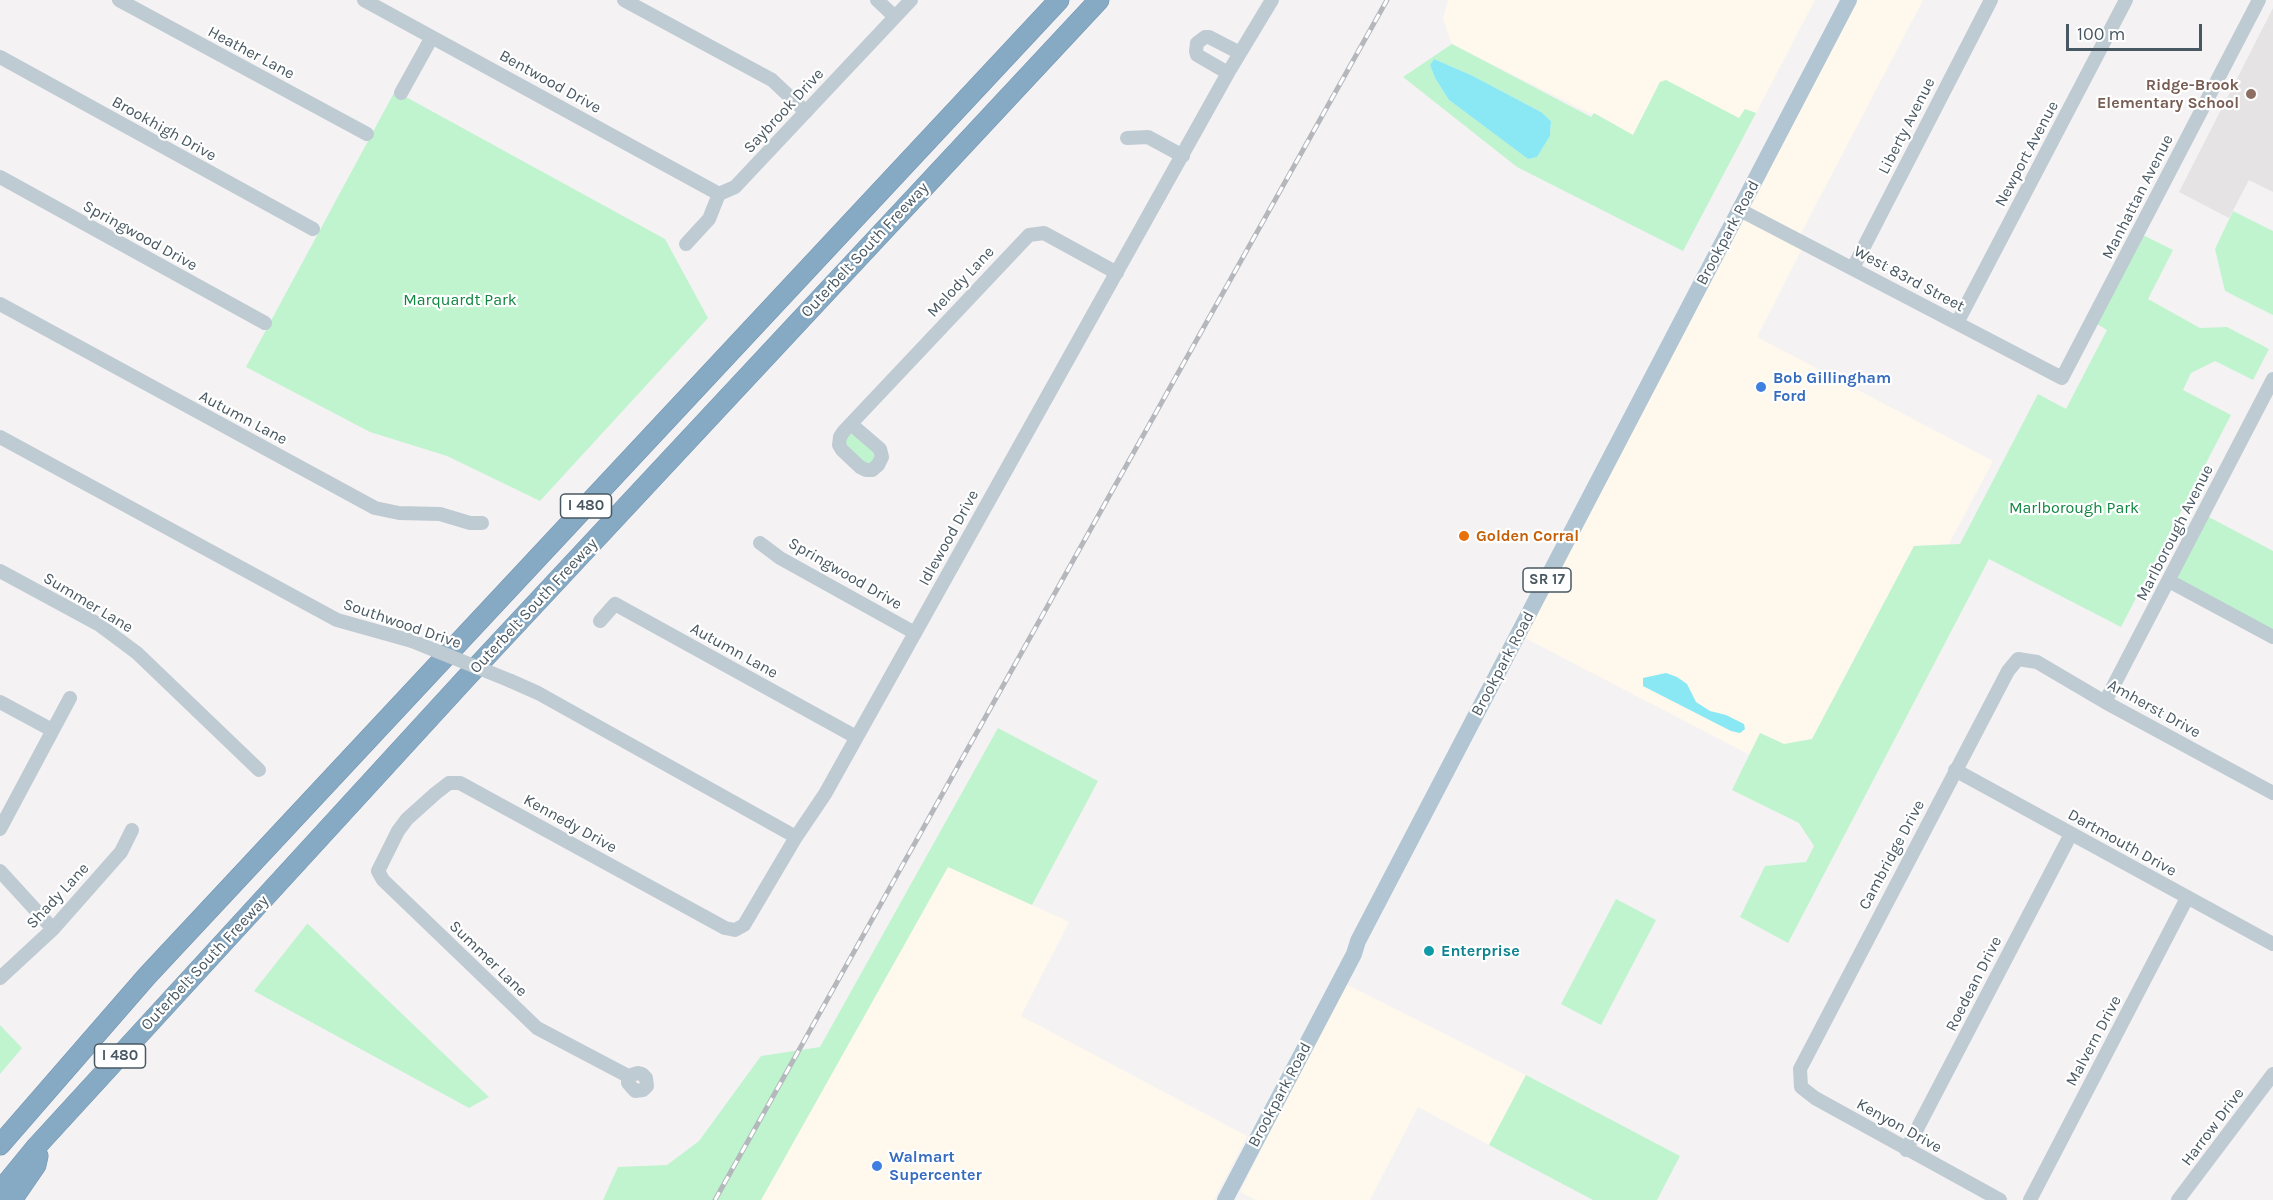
<!DOCTYPE html>
<html>
<head>
<meta charset="utf-8">
<style>
  body { margin:0 }
  #map { position:relative; width:2273px; height:1200px; overflow:hidden; background:#f5f2f3; font-family:Karla,sans-serif }
  canvas { display:block }
  .scale { position:absolute; left:2066px; top:24px; width:136px; height:27px; box-sizing:border-box; border:3px solid #485862; border-top:0; padding-left:8px; font-size:18px; line-height:21px; white-space:nowrap; color:#485862; -webkit-text-stroke:4px #fff; paint-order:stroke }
</style>
</head>
<body>
<div id="map">
<canvas width="2273" height="1200"></canvas>
<div class="scale">100 m</div>
</div>
<script>
const context = document.querySelector('canvas').getContext('2d');
context.lineJoin = 'round';
function fill(path, color) { context.fillStyle = color; context.fill(path, 'evenodd'); }
const shape = rows => new Path2D(rows.map(r => 'M' + r).join(''));
function trace(path, color, width, dash) { context.strokeStyle = color; context.lineWidth = width; context.lineCap = dash ? 'butt' : 'round'; context.setLineDash(dash || []); context.stroke(path); }
function write(font, color, halo, rows, align = 'center') {
  context.font = font + ' Karla,sans-serif'; context.lineWidth = 4.5; context.setLineDash([]); context.textBaseline = 'middle'; context.strokeStyle = halo; context.fillStyle = color; for (const [text, x, y, turn = 0] of rows) {
    context.save(); context.translate(x, y); context.rotate((+turn || 0) * Math.PI / 180); context.textAlign = isNaN(turn) ? turn : align; if (halo) context.strokeText(text, 0, 0); context.fillText(text, 0, 0); context.restore();
  }
}
fill(shape([
  [1448,0,1815,0,1756,113,1745,109,1739,119,1660,82,1633,135,1452,44,1443,19],
  [1855,0,1923,0,1798,239,1805,243,1757,337,1993,461,1949,544,1914,546,1812,739,1784,744,1761,733,1750,755,1523,637],
  [948,866,1069,922,1021,1016,1247,1136,1214,1200,761,1200],
  [1344,983,1526,1075,1489,1145,1418,1107,1370,1200,1256,1200,1240,1192]
]), '#fef8ed');
fill(shape([
  [2273,8,2273,192,2249,180,2229,218,2179,192]
]), '#e6e3e5');
fill(shape([
  [1452,44,1591,117,1594,113,1633,135,1660,82,1666,80,1739,118,1745,109,1756,113,1683,251,1517,167,1403,77],
  [1434,59,1471,75,1541,112,1551,121,1550,136,1537,157,1528,159,1449,100,1435,78,1430,65],
  [395,91,665,239,708,318,540,501,447,456,370,432,246,367],
  [2233,211,2273,231,2273,315,2225,291,2215,249],
  [2143,235,2173,250,2148,299,2200,328,2227,327,2269,349,2253,380,2215,361,2191,373,2183,390,2231,415,2121,627,1989,559,1788,943,1740,917,1765,866,1806,862,1814,846,1799,823,1732,790,1760,733,1784,744,1812,739,1914,546,1960,544,2038,394,2066,409,2107,330,2097,324],
  [850,433,856,434,876,454,875,464,863,466,842,439],
  [2207,516,2273,551,2273,631,2174,578],
  [998,728,1098,781,1032,905,948,867,761,1200,603,1200,618,1167,667,1165,699,1141,761,1056,820,1047],
  [1616,899,1656,920,1601,1025,1561,1004],
  [307,924,308,924,489,1097,469,1108,254,991],
  [0,1025,22,1048,0,1074],
  [1526,1075,1680,1156,1657,1200,1593,1200,1489,1145]
]), '#bff4cf');
fill(shape([
  [1434,59,1471,75,1541,112,1551,121,1550,136,1537,157,1528,159,1449,100,1435,78,1430,65],
  [1666,673,1677,677,1687,684,1696,702,1710,711,1726,715,1744,724,1745,729,1740,733,1731,731,1643,686,1643,678]
]), '#89e8f4');
const highway = shape([
  [0,1145,147,976,1059,0],
  [0,1191,37,1146,467,677,1099,0],
  [12,1200,36,1165,38,1156]
]);
trace(highway, '#7295b0', 21);
trace(shape([
  [119,0,367,134],
  [364,0,719,194],
  [624,0,772,80,806,112],
  [877,0,895,17],
  [0,57,313,229],
  [1228,73,1197,55,1196,51,1197,43,1205,37,1209,37,1240,53],
  [401,93,432,37],
  [1127,138,1148,137,1183,156],
  [0,177,265,323],
  [1740,210,2062,378,2259,0],
  [686,244,709,219,719,194,735,187,911,0],
  [1853,268,1991,0],
  [0,304,375,508,399,513,440,514,470,523,482,523],
  [1957,323,2126,0],
  [851,424,880,449,882,457,878,465,872,470,866,470,860,467,842,450,839,445,840,437,844,431,1029,235,1044,233,1117,273],
  [0,437,337,620,412,641],
  [760,543,780,558,915,633],
  [0,571,98,624,137,653,259,770],
  [2169,581,2273,637],
  [600,621,615,604,856,737],
  [511,681,538,693,796,837],
  [0,702,52,730],
  [2105,702,2273,379],
  [1955,770,2273,944],
  [0,829,70,698],
  [0,871,53,929],
  [0,978,53,929,121,852,132,830],
  [628,1076,628,1083,635,1091,643,1090,647,1086,646,1078,642,1074,638,1073,628,1076,537,1028,383,880,378,871,398,831,407,819,436,793,449,783,460,783,725,928,735,930,744,925,796,837,825,794,1228,73,1272,0],
  [1906,1150,2071,834],
  [2000,1200,1815,1098,1801,1087,1800,1069,2008,671,2018,659,2037,662,2105,702,2273,793],
  [2030,1200,2187,898],
  [2178,1200,2273,1074]
]), '#bfcbd3', 14);
trace(shape([
  [1225,1200,1354,954,1358,941,1849,0]
]), '#b1c5d3', 16);
trace(highway, '#87aac4', 20);
const rail = shape([
  [715,1200,1387,0]
]);
trace(rail, '#b4b8bd', 5);
trace(rail, '#fff', 3, [9]);
trace(shape([
  [412,641,511,681]
]), '#bfcbd3', 14);
for (const [x, y, r, color] of [
  [2251,94,6,"#8d6e63"],
  [1761,387,6,"#3f7fe0"],
  [1464,536,6,"#e8710a"],
  [1429,951,6,"#0f9aa8"],
  [877,1166,6,"#3f7fe0"]
]) { const dot = new Path2D(); dot.arc(x, y, r, 0, 2 * Math.PI); context.fillStyle = color; context.fill(dot); trace(dot, '#fff', 2); }
for (const [x, y, w] of [
  [586,506,51],
  [1547,580,48],
  [120,1056,51]
]) { const box = new Path2D(); box.roundRect(x - w / 2, y - 12, w, 24, 4.5); context.fillStyle = '#fff'; context.fill(box); trace(box, '#485862', 1.5); }
write('bold 15px', '#485862', null, [
  ["I 480",586,506],
  ["SR 17",1547,580],
  ["I 480",120,1056]
]);
write('16px', '#485862', '#fff', [
  ["Heather Lane",251,53,28],
  ["Bentwood Drive",550,82,29],
  ["Saybrook Drive",784,111,-47],
  ["Liberty Avenue",1907,126,-63],
  ["Brookhigh Drive",164,129,29],
  ["Newport Avenue",2027,154,-62],
  ["Manhattan Avenue",2138,197,-63],
  ["Brookpark Road",1728,233,-62],
  ["Springwood Drive",140,236,29],
  ["Outerbelt South Freeway",865,250,-47],
  ["West 83rd Street",1909,279,28],
  ["Melody Lane",961,282,-47],
  ["Autumn Lane",243,418,28],
  ["Marlborough Avenue",2175,533,-63],
  ["Idlewood Drive",949,538,-61],
  ["Springwood Drive",845,574,30],
  ["Summer Lane",88,603,31],
  ["Outerbelt South Freeway",534,606,-47],
  ["Southwood Drive",402,624,19],
  ["Autumn Lane",734,651,29],
  ["Brookpark Road",1503,664,-62],
  ["Amherst Drive",2154,709,29],
  ["Kennedy Drive",570,824,29],
  ["Dartmouth Drive",2122,843,29],
  ["Cambridge Drive",1892,855,-62],
  ["Shady Lane",58,896,-47],
  ["Summer Lane",488,959,44],
  ["Outerbelt South Freeway",205,963,-47],
  ["Roedean Drive",1974,984,-63],
  ["Malvern Drive",2094,1041,-62],
  ["Brookpark Road",1280,1095,-62],
  ["Kenyon Drive",1899,1126,29],
  ["Harrow Drive",2213,1127,-53]
]);
write('bold 16px', '#785e54', '#fff', [
  ["Ridge-Brook",2239,85],
  ["Elementary School",2239,103]
], 'right');
write('16px', '#108640', '#fff', [
  ["Marquardt Park",460,300],
  ["Marlborough Park",2074,508]
]);
write('bold 16px', '#366cbe', '#fff', [
  ["Bob Gillingham",1773,378],
  ["Ford",1773,396],
  ["Walmart",889,1157],
  ["Supercenter",889,1175]
], 'left');
write('bold 16px', '#c56008', '#fff', [
  ["Golden Corral",1476,536]
], 'left');
write('bold 16px', '#0d838f', '#fff', [
  ["Enterprise",1441,951]
], 'left');
</script>
</body>
</html>
